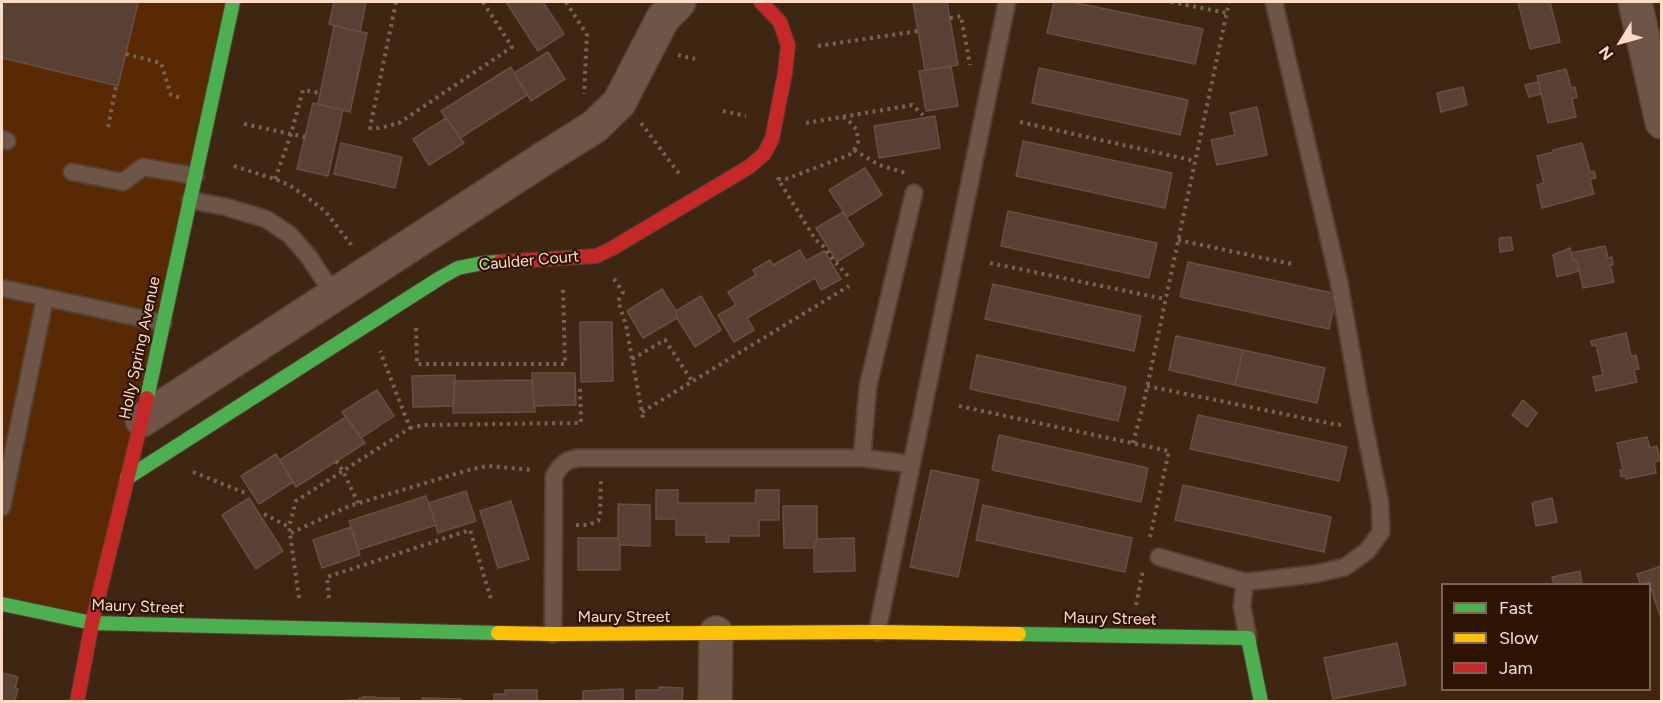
<!DOCTYPE html>
<html>
<head>
<meta charset="utf-8">
<style>
  body { margin:0 }
  #map { position:relative; width:1663px; height:703px; overflow:hidden; background:#3f2613; font-family:Figtree,sans-serif }
  canvas { display:block }
  .frame { position:absolute; inset:0; border:3px solid #ffdbc5; pointer-events:none }
  .legend { position:absolute; left:1441px; top:583px; width:210px; height:108px; box-sizing:border-box; background:#2c1303; border:2px solid #806351; margin:0; padding:8px 10px; list-style:none; font-size:18px; color:#ffdbc5 }
  .legend li { display:flex; align-items:center; gap:12px; height:30px }
  .legend b { width:30px; border:2px solid #806351 }
  .north { position:absolute; left:1591px; top:12px; width:60px; height:60px; -webkit-text-stroke:4px #2c1303; paint-order:stroke; rotate:233deg; font-size:16px; font-weight:700; line-height:24px; text-align:center; color:#ffdbc5 }
  .north::after { content:''; display:block; margin:auto; width:21px; height:27px; background:#ffdbc5; clip-path:polygon(50% 0,100% 100%,50% 72%,0 100%) }
</style>
</head>
<body>
<div id="map">
<canvas width="1663" height="703"></canvas>
<div class="frame"></div>
<ul class="legend">
<li><b style="height:8px;background:#4caf50"></b>Fast</li>
<li><b style="height:8px;background:#ffc107"></b>Slow</li>
<li><b style="height:8px;background:#c62828"></b>Jam</li>
</ul>
<div class="north">N</div>
</div>
<script>
const context = document.querySelector('canvas').getContext('2d');
context.lineJoin = 'round';
function fill(path, color) { context.fillStyle = color; context.fill(path, 'evenodd'); }
const shape = rows => new Path2D(rows.map(r => 'M' + r).join(''));
function trace(path, color, width, dash) { context.strokeStyle = color; context.lineWidth = width; context.lineCap = dash ? 'butt' : 'round'; context.setLineDash(dash || []); context.stroke(path); }
function write(font, color, halo, rows, align = 'center') {
  context.font = font + ' Figtree,sans-serif'; context.lineWidth = 4.5; context.setLineDash([]); context.textBaseline = 'middle'; context.strokeStyle = halo; context.fillStyle = color; for (const [text, x, y, turn = 0] of rows) {
    context.save(); context.translate(x, y); context.rotate((+turn || 0) * Math.PI / 180); context.textAlign = isNaN(turn) ? turn : align; if (halo) context.strokeText(text, 0, 0); context.fillText(text, 0, 0); context.restore();
  }
}
fill(shape([
  [2,2,235,2,97,625,2,604]
]), '#582903');
const building = shape([
  [2,2,131,2,138,3,118,86,2,58,2,2],
  [334,2,366,2,360,32,329,24,334,2],
  [506,2,543,2,564,34,538,51,506,2],
  [913,2,947,2,958,65,925,70,913,2],
  [1054,2,1072,2,1203,29,1195,64,1047,33,1054,2],
  [1518,2,1550,2,1560,42,1530,49,1518,2],
  [334,26,367,33,350,112,318,104,334,26],
  [548,52,565,79,531,101,514,73,548,52],
  [511,67,527,95,460,138,441,111,511,67],
  [951,67,958,106,926,111,919,71,951,67],
  [1039,68,1188,100,1180,135,1032,103,1039,68],
  [1566,69,1571,88,1575,87,1577,97,1572,99,1576,117,1548,123,1537,76,1566,69],
  [1538,82,1541,94,1529,97,1525,85,1538,82],
  [1463,87,1467,105,1441,112,1437,93,1463,87],
  [313,103,343,110,328,176,297,169,313,103],
  [1257,107,1267,155,1217,165,1211,140,1235,135,1230,113,1257,107],
  [935,116,940,148,879,158,874,126,935,116],
  [446,118,464,143,429,165,413,139,446,118],
  [1023,141,1172,173,1165,208,1016,176,1023,141],
  [341,143,402,157,395,188,334,174,341,143],
  [1582,143,1590,172,1594,171,1596,178,1590,179,1594,194,1542,208,1537,185,1544,183,1537,156,1553,152,1553,150,1582,143],
  [865,168,882,195,847,217,829,190,865,168],
  [1008,211,1157,243,1149,278,1001,246,1008,211],
  [843,212,864,245,837,262,816,228,843,212],
  [1511,237,1513,250,1500,252,1499,238,1511,237],
  [1605,246,1608,258,1612,257,1613,265,1610,265,1614,282,1583,288,1577,260,1573,261,1571,253,1605,246],
  [1570,248,1573,261,1577,260,1579,271,1557,277,1553,255,1570,248],
  [800,250,806,261,824,251,841,279,821,290,815,278,747,318,754,330,734,342,718,315,736,305,728,292,756,275,753,270,770,260,773,265,800,250],
  [1188,262,1337,294,1329,329,1180,297,1188,262],
  [993,284,1141,316,1134,351,985,319,993,284],
  [662,289,676,311,677,318,643,338,627,311,662,289],
  [701,296,721,330,695,347,677,318,676,311,701,296],
  [580,322,612,322,613,381,581,382,580,322],
  [1626,333,1631,356,1636,355,1639,369,1634,370,1637,382,1596,391,1593,377,1603,375,1596,345,1592,346,1591,341,1626,333],
  [1176,336,1243,350,1235,385,1169,370,1176,336],
  [1243,350,1325,368,1317,403,1235,385,1243,350],
  [977,355,1126,387,1118,421,970,389,977,355],
  [532,373,575,373,576,405,534,406,532,373],
  [455,375,453,406,413,407,412,376,455,375],
  [532,380,535,412,453,413,455,381,532,380],
  [377,390,394,416,361,438,342,412,377,390],
  [1523,400,1537,413,1527,427,1512,415,1523,400],
  [1198,415,1347,447,1339,481,1190,449,1198,415],
  [346,417,365,443,296,487,280,460,346,417],
  [999,435,1148,468,1141,502,992,470,999,435],
  [1647,437,1650,448,1657,446,1660,460,1654,462,1656,473,1626,479,1625,476,1621,477,1620,470,1623,470,1617,443,1647,437],
  [276,454,293,482,259,504,241,476,276,454],
  [931,470,979,480,958,577,910,567,931,470],
  [1183,485,1331,517,1324,552,1175,520,1183,485],
  [656,490,678,490,678,503,755,503,756,490,779,490,779,520,759,520,759,536,729,536,729,542,706,542,706,535,676,535,676,519,656,519,656,490],
  [466,491,476,521,438,533,429,503,466,491],
  [426,496,436,525,358,550,349,521,426,496],
  [249,498,283,551,256,569,222,515,249,498],
  [1552,498,1557,522,1536,526,1532,503,1552,498],
  [511,501,529,559,498,568,480,511,511,501],
  [618,504,650,505,650,546,620,545,618,538,618,504],
  [983,505,1132,538,1125,572,976,540,983,505],
  [783,506,817,506,817,539,814,548,784,548,783,506],
  [351,527,360,555,322,568,313,540,351,527],
  [578,538,618,538,620,545,620,570,578,570,578,538],
  [854,538,855,571,814,572,814,548,817,539,854,538],
  [1662,566,1662,616,1660,616,1649,582,1640,584,1637,574,1662,566],
  [1580,571,1582,584,1554,584,1552,577,1580,571],
  [1397,643,1406,685,1333,699,1324,658,1397,643],
  [2,673,18,677,15,688,18,689,15,700,2,702,2,673],
  [659,687,683,688,682,702,636,702,636,690,659,690,659,687],
  [623,689,623,702,583,702,583,691,623,689],
  [505,690,537,690,537,702,494,702,494,694,505,694,505,690],
  [363,697,376,697,376,698,399,698,399,702,349,702,349,700,359,700,359,698,363,698,363,697],
  [422,698,461,699,462,702,422,702,422,698]
]);
fill(building, '#594035');
trace(building, '#684e43', 1.5);
const lane = shape([
  [2,139,7,141],
  [72,172,123,182,143,167,195,176],
  [190,200,226,207,266,219,290,235,309,257,334,295],
  [2,288,163,323],
  [862,458,868,386,914,193],
  [2,507,45,298],
  [1159,557,1245,582],
  [877,632,1007,2],
  [553,634,554,476,560,467,567,461,578,458,862,458,910,464],
  [1248,638,1242,606,1245,582,1315,574,1345,567,1367,551,1381,532,1380,503,1363,419,1339,282,1274,2]
]);
const street = shape([
  [1635,2,1662,122],
  [142,420,546,157,594,127,619,103,663,18,679,2],
  [715,702,716,633]
]);
const fast = shape([
  [147,398,233,2],
  [127,478,440,278,458,268,483,263,500,262],
  [2,604,92,623,498,633],
  [1019,634,1248,638,1261,702]
]);
const slow = shape([
  [498,633,553,634,877,632,1019,634]
]);
const jam = shape([
  [500,262,596,256,611,249,749,167,764,154,772,139,785,73,788,45,780,22,761,2],
  [77,702,92,623,147,398]
]);
trace(lane, '#543f31', 20);
trace(street, '#543f31', 36);
trace(fast, '#543f31', 16);
trace(slow, '#543f31', 16);
trace(jam, '#543f31', 16);
trace(shape([
  [396,2,370,128,379,128,399,123,512,47,483,2],
  [566,2,587,35,584,94],
  [1171,2,1227,13],
  [950,18,961,16,970,65],
  [818,46,918,31],
  [126,54,161,63,171,95,181,98],
  [678,55,695,59],
  [723,111,746,116],
  [843,117,847,119,857,130,858,142,854,150,849,155,786,179,778,179,815,239,824,247,834,261,848,276,852,276],
  [1020,122,1195,161],
  [641,123,680,175],
  [806,123,912,105,923,115],
  [244,124,305,137],
  [108,127,116,86],
  [854,150,879,165,906,173],
  [234,166,275,179,289,185,308,198,325,211,353,247],
  [275,179,291,134,303,90,320,93],
  [1178,240,1292,264],
  [990,263,1165,299],
  [614,279,623,292,618,301,626,325,643,418],
  [416,328,417,364,565,364,563,288],
  [632,359,665,340,692,381],
  [1147,386,1338,425,1343,424],
  [959,406,1169,451,1150,537],
  [642,412,849,286],
  [410,428,423,425,581,423,580,387],
  [1133,443,1143,406,1229,2],
  [336,461,343,471,358,503],
  [193,472,248,494],
  [264,514,289,527],
  [576,525,588,525,598,521,600,517,601,480],
  [291,533,349,506,472,469,488,466,533,470],
  [299,598,289,527,296,501,410,428,380,351],
  [329,598,327,577,470,530,491,599],
  [1136,605,1143,570]
]), '#766355', 4, [3, 4.5]);
trace(lane, '#6d5647', 16);
trace(street, '#6d5647', 33);
trace(fast, '#4caf50', 14);
trace(slow, '#ffc107', 14);
trace(jam, '#c62828', 14);
write('16px', '#ffdbc5', '#2c1303', [
  ["Caulder Court",529,261,-5],
  ["Holly Spring Avenue",140,348,-78],
  ["Maury Street",138,607,2],
  ["Maury Street",624,617],
  ["Maury Street",1110,619,1]
]);
</script>
</body>
</html>
